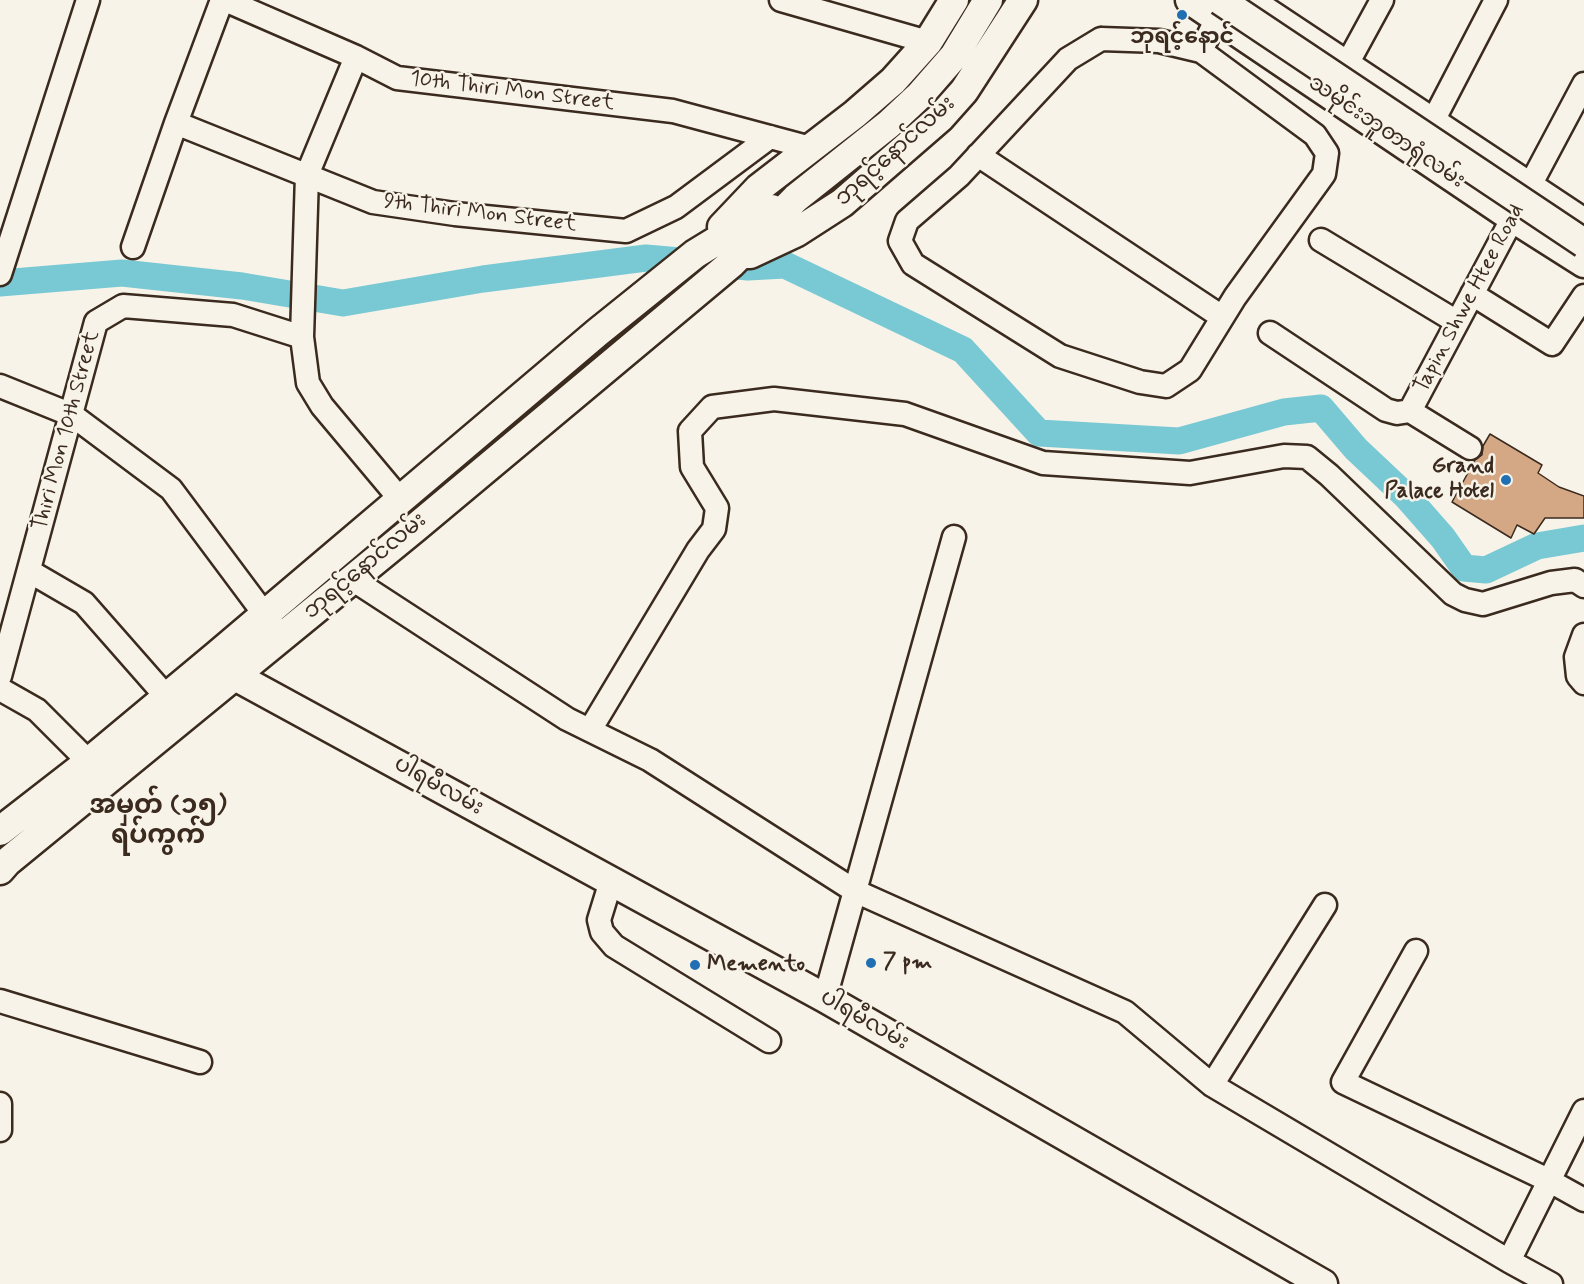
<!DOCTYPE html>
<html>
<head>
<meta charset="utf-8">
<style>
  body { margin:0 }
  canvas { display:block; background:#f7f3e8 }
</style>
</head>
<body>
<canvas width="1584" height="1284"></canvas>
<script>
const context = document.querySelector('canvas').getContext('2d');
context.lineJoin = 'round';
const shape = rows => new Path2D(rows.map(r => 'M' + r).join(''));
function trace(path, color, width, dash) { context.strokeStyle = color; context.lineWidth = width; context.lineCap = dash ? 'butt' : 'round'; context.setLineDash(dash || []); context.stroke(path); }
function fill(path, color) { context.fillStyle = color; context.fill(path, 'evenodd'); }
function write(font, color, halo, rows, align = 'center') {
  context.font = font + ' Mynerve,"Noto Sans Myanmar",sans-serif'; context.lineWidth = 5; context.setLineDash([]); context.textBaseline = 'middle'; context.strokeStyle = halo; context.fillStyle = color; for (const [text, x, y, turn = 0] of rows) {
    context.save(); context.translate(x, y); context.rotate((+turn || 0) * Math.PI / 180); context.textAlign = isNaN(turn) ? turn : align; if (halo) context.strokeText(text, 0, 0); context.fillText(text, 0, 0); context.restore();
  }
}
trace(shape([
  [0,283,122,273,242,286,343,303,483,279,646,258,748,267,785,265,963,350,1039,433,1179,441,1284,412,1321,408,1356,449,1407,497,1443,538,1464,568,1486,570,1537,546,1584,538]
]), '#79c9d4', 27);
const building = shape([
  [1490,434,1542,465,1538,473,1559,487,1584,496,1584,518,1545,518,1534,534,1517,525,1511,538,1452,502,1475,460,1482,455,1483,446,1490,434]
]);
fill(building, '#d4a885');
trace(building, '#3b2a1e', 1.5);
const minor = shape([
  [225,0,356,57,397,78,673,111,811,148],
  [781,0,928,42],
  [1101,39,1159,41,1201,51,1315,135,1327,153,1324,174,1235,297,1190,370,1166,386,1140,382,1060,356,913,264,900,241,907,221,959,176,1068,59,1101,39],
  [1201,51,1217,18],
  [356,57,307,175,302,337,308,383,322,406,400,499],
  [1346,66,1382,0],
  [176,123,373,202,455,214,626,231,676,207,770,137],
  [1432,123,1496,0],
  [978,155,1222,317],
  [1321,240,1457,322],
  [133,247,176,123,222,0],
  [0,274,88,0],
  [1472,294,1552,344,1584,296],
  [1270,333,1386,410,1397,413,1410,411,1470,448],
  [0,386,72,415,171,489,274,627],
  [1410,411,1584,84],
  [29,571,84,603,178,710],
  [352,579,567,719,650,760,855,891,1125,1012,1212,1085,1509,1261],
  [1584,635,1576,657,1578,676,1584,683],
  [0,676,96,322,123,306,233,315,302,337],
  [0,689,37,710,99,772],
  [590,730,698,550,714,529,717,508,692,467,690,431,712,407,774,399,905,414,1043,463,1190,473,1284,456,1307,457,1329,475,1453,594,1465,600,1483,604,1551,583,1575,580,1584,586],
  [611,881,599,920,602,932,614,946,769,1041],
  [1416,951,1343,1082,1548,1180,1584,1200],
  [825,998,954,537],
  [0,1001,200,1062],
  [1212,1085,1325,905],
  [0,1104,0,1130],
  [1551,1284,1509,1261,1584,1111]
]);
const major = shape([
  [1190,0,1513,218,1584,263],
  [1248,0,1584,223],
  [722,227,759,188,855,114,893,81,928,42,954,0],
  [750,254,797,232,842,203,940,118,964,91,1023,0],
  [216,656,235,676,825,998,1323,1284],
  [0,831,90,761,216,656,598,332,695,254,749,221,772,209],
  [0,870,7,862,415,528,732,263,796,198,889,124,920,95,954,56,988,0]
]);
trace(minor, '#3b2a1e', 27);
trace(major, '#3b2a1e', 33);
trace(minor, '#f7f3e8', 22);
trace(major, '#f7f3e8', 28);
const majorBridge = shape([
  [1220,0,1584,243]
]);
trace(majorBridge, '#3b2a1e', 33, []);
trace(majorBridge, '#f7f3e8', 28);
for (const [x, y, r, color] of [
  [1182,15,6,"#1f6fb2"],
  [1506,480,6,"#1f6fb2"],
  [871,963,6,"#1f6fb2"],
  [695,965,6,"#1f6fb2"]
]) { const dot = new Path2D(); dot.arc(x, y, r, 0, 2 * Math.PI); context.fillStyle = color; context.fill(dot); trace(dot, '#f7f3e8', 2); }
write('bold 22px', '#3b2a1e', '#f7f3e8', [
  ["ဘုရင့်နောင်",1182,38,"center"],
  ["Grand",1494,467,"right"],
  ["Palace Hotel",1494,492,"right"],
  ["7 pm",883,963],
  ["Memento",707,965]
], 'left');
write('22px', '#3b2a1e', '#f7f3e8', [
  ["10th Thiri Mon Street",512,92,7],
  ["သမိုင်းဘူတာရုံလမ်း",1386,133,34],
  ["ဘုရင့်နောင်လမ်း",896,152,-42],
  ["9th Thiri Mon Street",480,214,7],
  ["Tapin Shwe Htee Road",1470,299,-62],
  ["Thiri Mon 10th Street",67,431,-75],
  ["ဘုရင့်နောင်လမ်း",366,567,-40],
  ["ပါရမီလမ်း",438,787,29],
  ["ပါရမီလမ်း",864,1021,30]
]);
write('bold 26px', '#3b2a1e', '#f7f3e8', [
  ["အမှတ် (၁၅)",158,808],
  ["ရပ်ကွက်",158,838]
]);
</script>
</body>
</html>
